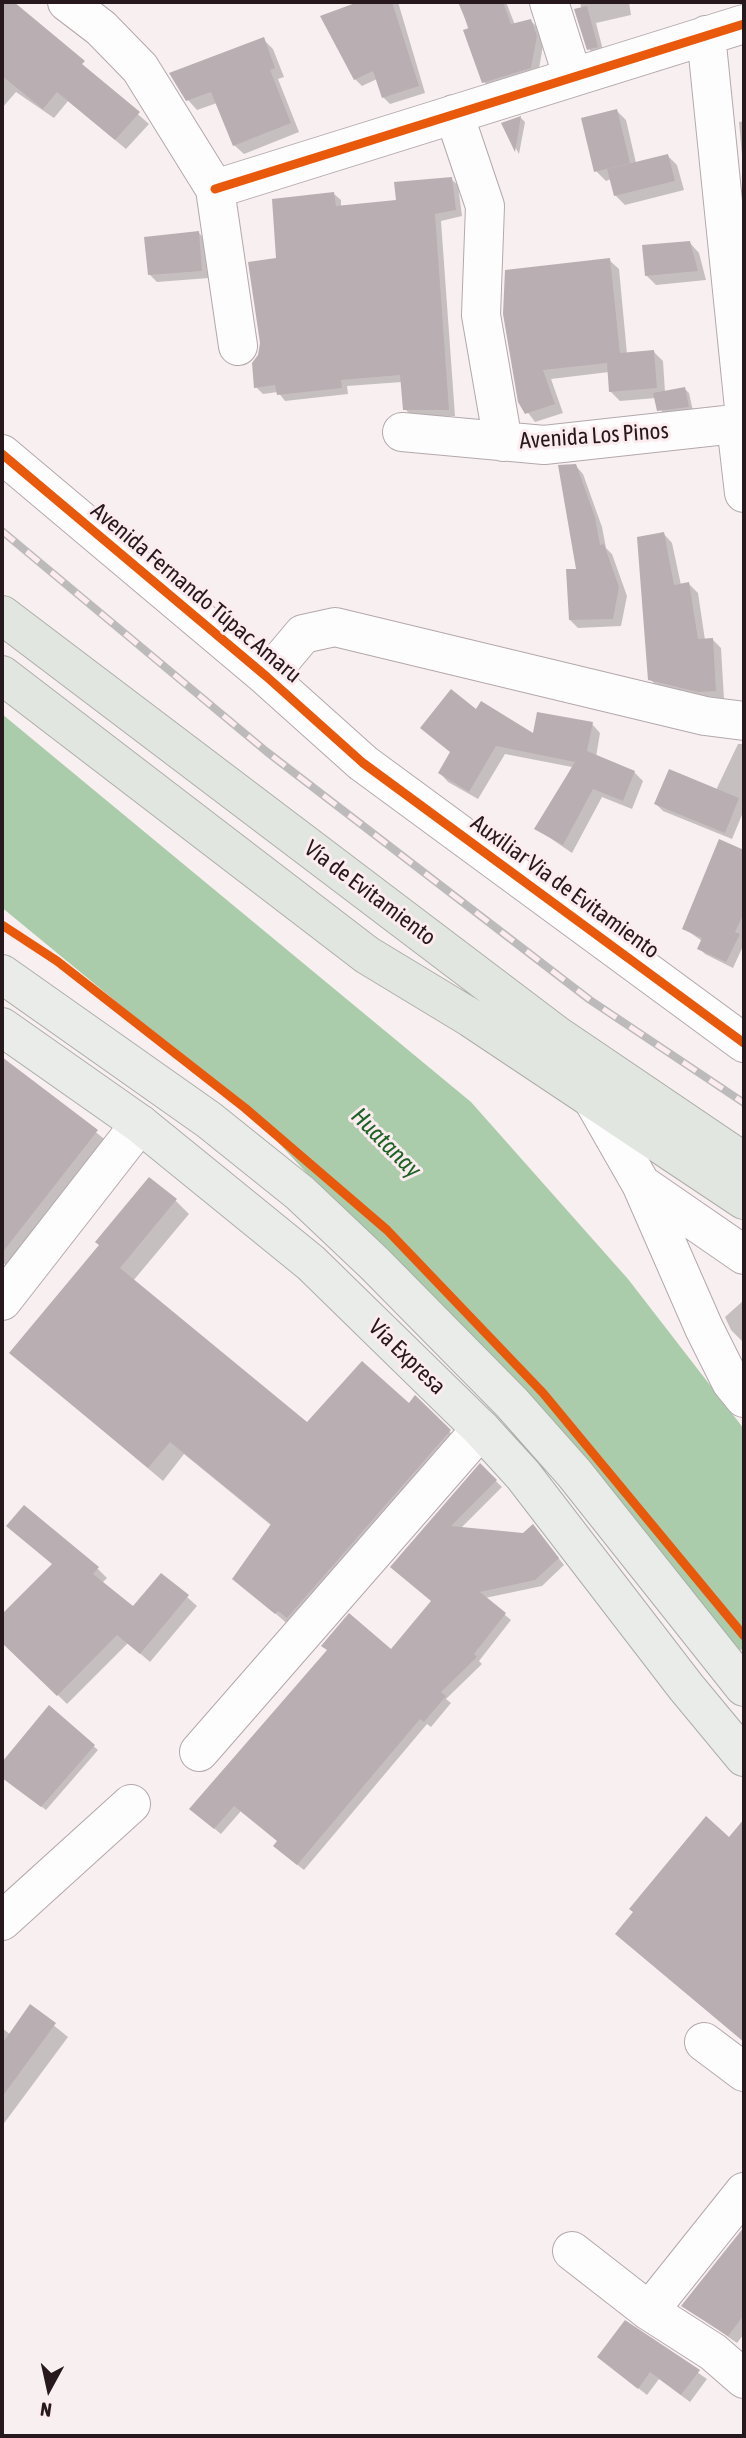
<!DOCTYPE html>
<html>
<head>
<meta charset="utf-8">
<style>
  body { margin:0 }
  #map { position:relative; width:746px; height:2438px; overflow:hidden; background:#f8eff1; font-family:"Asap Condensed",sans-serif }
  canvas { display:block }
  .frame { position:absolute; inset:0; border:4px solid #26181c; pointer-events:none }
  .north { position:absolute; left:14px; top:2354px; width:70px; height:70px; -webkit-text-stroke:5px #fcebef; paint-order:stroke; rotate:188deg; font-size:19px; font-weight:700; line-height:28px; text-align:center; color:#26181c }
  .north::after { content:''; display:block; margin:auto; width:24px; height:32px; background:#26181c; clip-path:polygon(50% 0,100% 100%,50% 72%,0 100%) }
</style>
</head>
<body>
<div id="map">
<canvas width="746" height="2438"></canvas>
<div class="frame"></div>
<div class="north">N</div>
</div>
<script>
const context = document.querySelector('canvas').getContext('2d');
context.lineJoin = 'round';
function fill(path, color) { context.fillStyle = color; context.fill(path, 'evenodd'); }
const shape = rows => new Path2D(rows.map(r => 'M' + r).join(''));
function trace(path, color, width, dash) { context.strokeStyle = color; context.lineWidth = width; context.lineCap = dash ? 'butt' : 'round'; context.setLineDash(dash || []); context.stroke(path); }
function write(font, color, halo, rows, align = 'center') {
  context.font = font + ' "Asap Condensed",sans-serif'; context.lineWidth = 6; context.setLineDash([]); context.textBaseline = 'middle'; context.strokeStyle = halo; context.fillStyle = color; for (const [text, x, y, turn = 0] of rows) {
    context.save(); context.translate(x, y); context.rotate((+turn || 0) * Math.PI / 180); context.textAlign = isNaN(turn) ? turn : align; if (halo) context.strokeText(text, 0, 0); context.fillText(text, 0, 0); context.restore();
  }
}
fill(shape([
  [2,714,471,1102,628,1279,744,1429,744,1617,627,1476,483,1315,273,1088,2,865]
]), '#abccaa');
fill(shape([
  [2,2,11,2,149,124,126,149,68,101,54,118,16,92,2,108],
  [352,2,398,2,425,93,390,104,383,97,377,79,362,86,355,79],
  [460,2,506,2,515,25,531,21,538,28,543,45,538,75,491,89,484,82],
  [580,2,629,2,631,15,596,23,604,54,596,56,589,49],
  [263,39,273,49,284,77,278,79,299,132,244,154,234,145,217,103,197,110,188,100],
  [616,110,626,120,636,163,668,156,677,165,684,190,625,205,615,195,611,179,606,181,596,171],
  [521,118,525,122,519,154,503,124],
  [744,121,744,177,739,122],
  [451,179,458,185,462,216,441,221,455,416,412,416,405,409,402,382,347,386,348,394,285,401,278,392,263,394,256,387,277,260,334,194,341,200,341,208,398,202],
  [198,232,206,240,209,278,157,282,149,274],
  [690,243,699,253,706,280,656,285,646,275],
  [609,260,619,269,627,354,654,352,663,361,665,392,684,388,689,393,693,411,663,414,656,398,620,401,611,392,609,372,551,379,563,413,535,422,520,402],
  [575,465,583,474,602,527,606,548,612,554,627,596,621,626,578,628,570,620,578,570],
  [664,534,672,543,681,585,689,584,698,593,705,640,712,639,721,648,724,699,708,700,659,688,650,679],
  [476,712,534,736,592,724,600,733,596,757,634,772,643,781,632,809,602,797,572,853,537,829,572,767,505,754,478,799,448,782,440,773,452,753,431,736],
  [738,744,744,744,744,810,732,839,663,811,656,804,716,790],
  [719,841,744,852,744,932,742,938,744,944,733,968,705,954,699,948,702,941,685,929],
  [2,1059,107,1141,8,1267,2,1262],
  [175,1200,189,1214,133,1281,307,1425,409,1405,415,1398,463,1445,290,1626,234,1578,272,1526,184,1454,163,1481,11,1353],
  [744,1300,744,1343,731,1330,725,1317],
  [480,1466,502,1487,461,1528,524,1535,539,1533,564,1565,542,1586,485,1598,511,1620,479,1661,482,1664,446,1699,451,1703,431,1727,427,1724,304,1870,281,1852,279,1841,241,1811,221,1834,198,1815,391,1652,433,1601,398,1573],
  [53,1564,98,1569,107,1578,102,1583,133,1609,187,1597,197,1606,150,1662,128,1643,67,1704,2,1640,2,1617],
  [49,1708,98,1750,46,1810,2,1777,2,1765],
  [706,1819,744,1851,744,2042,617,1934],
  [30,2006,68,2037,2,2126,2,2028,11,2035],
  [744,2230,744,2334,737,2343,684,2306],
  [626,2323,707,2379,690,2402,659,2379,647,2395,599,2357]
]), '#0003');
trace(shape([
  [2,865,273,1088,483,1315,627,1476,744,1617]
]), '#abccaa', 66);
fill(shape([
  [2,2,14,2,85,61,82,64,140,112,115,140,57,92,43,109,2,76],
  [358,2,392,2,419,86,382,98,373,71,354,80,320,16],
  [458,2,503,2,511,24,531,19,537,36,531,68,482,83,463,30,469,28],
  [587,6,598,47,587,50,574,9],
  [264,37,275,68,270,70,291,123,233,146,211,92,186,101,169,73],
  [617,109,630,163,594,172,581,118],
  [521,116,515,152,501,123],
  [668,154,675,181,614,196,607,169],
  [452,177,456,210,435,214,449,410,403,410,400,375,341,380,342,388,277,395,275,385,254,388,252,363,258,355,260,343,248,262,276,258,272,199,334,192,336,206,396,200,394,182],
  [199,231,202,271,148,275,144,237],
  [690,241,698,271,645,276,642,245],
  [610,258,620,353,654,350,657,388,609,392,607,363,543,370,555,404,525,414,518,402,503,314,505,270],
  [685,387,689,407,657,411,653,393],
  [576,464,595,517,600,545,604,544,619,587,613,619,569,620,566,569,576,569,558,465],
  [664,532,674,585,689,582,698,639,713,638,716,691,698,692,648,680,637,537],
  [451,689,476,709,481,701,533,733,537,712,593,722,587,751,635,771,623,801,593,789,563,845,534,829,575,762,496,746,469,792,438,773,450,752,420,728],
  [669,769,739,798,725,833,654,804],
  [719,839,744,850,744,913,735,932,740,934,726,962,697,949,702,938,682,929],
  [2,1057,98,1130,2,1253],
  [149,1177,177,1199,120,1268,307,1422,362,1361,409,1403,415,1395,451,1430,287,1618,278,1611,275,1614,232,1579,271,1524,170,1442,148,1468,9,1353,99,1245,95,1242],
  [480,1463,497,1480,451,1526,523,1533,533,1524,559,1558,535,1580,480,1592,506,1613,474,1654,477,1657,441,1692,446,1696,424,1722,420,1719,297,1865,273,1846,277,1841,234,1806,214,1829,189,1809,327,1650,321,1646,349,1613,391,1649,431,1601,390,1567],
  [24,1505,99,1567,93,1574,133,1606,161,1573,189,1595,140,1654,117,1635,57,1696,2,1643,2,1614,52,1564,6,1526],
  [49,1705,95,1745,41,1807,2,1778,2,1762],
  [706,1816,729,1837,744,1819,744,2042,615,1934,633,1912,629,1909],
  [30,2004,56,2023,2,2097,2,2044],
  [744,2227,744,2315,728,2336,681,2306],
  [625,2320,700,2370,681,2395,650,2372,638,2389,597,2357]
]), '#b9aeb1');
const minor = shape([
  [67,2,101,28,140,68,215,189,238,346],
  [549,2,572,75],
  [706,35,744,408],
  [454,114,485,206,481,315,503,442],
  [215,189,744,24],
  [736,424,744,493],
  [402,432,544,445,744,423],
  [2,454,267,677,363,763,744,1043],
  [267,677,303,634,335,627,705,716,744,721],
  [593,1100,641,1184,704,1328,731,1382,744,1398],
  [641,1184,744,1255],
  [2,1301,140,1124],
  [199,1752,481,1429],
  [2,1921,131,1804],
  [704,2042,744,2072],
  [572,2251,649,2311,713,2352,744,2379],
  [649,2311,744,2192]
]);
const primary = shape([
  [2,974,209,1120,300,1193,375,1264,512,1403,574,1473,744,1687],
  [2,1027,140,1124,311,1263,481,1429,523,1475,686,1687,744,1757]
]);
const trunk = shape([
  [2,615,555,1034,744,1162],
  [2,675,367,955,471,1018,744,1200]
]);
trace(minor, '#b3a8ab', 40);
trace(primary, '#acaea8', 40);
trace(trunk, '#acaea8', 40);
trace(minor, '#fefdfd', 38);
trace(primary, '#e9ece8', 38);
trace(trunk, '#e2e6e1', 38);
const rail = shape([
  [2,531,267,752,590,1000,744,1103]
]);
trace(rail, '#bcbabb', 8);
trace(rail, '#fcebef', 5, [16]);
trace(shape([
  [215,189,744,24],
  [2,454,267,677,363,763,744,1043],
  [2,925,57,961,245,1108,387,1230,543,1393,744,1636]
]), '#e8590c', 9);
write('23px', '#26181c', '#fcebef', [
  ["Avenida Los Pinos",594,436,-4],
  ["Avenida Fernando Túpac Amaru",196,593,40],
  ["Auxiliar Via de Evitamiento",565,887,36],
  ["Vía de Evitamiento",370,893,37],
  ["Vía Expresa",407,1357,44]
]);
write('italic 24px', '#1b6325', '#fcebef', [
  ["Huatanay",386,1143,45]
]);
</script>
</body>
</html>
